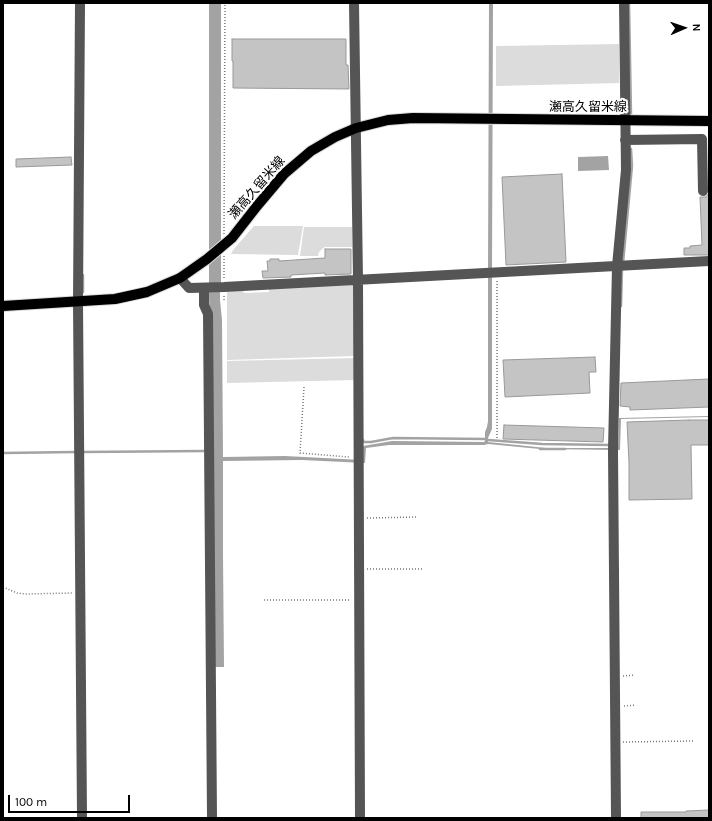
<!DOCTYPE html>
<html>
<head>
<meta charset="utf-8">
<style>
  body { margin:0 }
  #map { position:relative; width:712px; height:821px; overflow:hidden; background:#fff; font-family:Karla,sans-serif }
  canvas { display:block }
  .frame { position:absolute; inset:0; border:4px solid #000; pointer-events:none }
  .north { position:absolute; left:664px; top:8px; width:40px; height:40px; -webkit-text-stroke:3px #fff; paint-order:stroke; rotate:88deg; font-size:11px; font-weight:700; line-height:16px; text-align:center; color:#000 }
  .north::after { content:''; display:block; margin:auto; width:14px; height:18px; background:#000; clip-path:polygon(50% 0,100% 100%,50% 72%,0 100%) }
  .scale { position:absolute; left:8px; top:795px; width:122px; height:18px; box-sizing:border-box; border:2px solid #000; border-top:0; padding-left:5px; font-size:12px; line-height:14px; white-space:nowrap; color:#000; -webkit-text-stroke:3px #fff; paint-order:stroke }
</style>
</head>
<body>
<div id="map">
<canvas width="712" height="821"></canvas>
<div class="frame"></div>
<div class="north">N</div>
<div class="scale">100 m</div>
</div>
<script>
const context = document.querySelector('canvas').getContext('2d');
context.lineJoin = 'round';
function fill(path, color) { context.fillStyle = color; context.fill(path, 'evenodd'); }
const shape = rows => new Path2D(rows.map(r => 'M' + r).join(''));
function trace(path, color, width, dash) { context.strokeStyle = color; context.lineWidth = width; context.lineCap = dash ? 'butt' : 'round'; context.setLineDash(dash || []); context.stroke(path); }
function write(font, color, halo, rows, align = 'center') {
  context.font = font + ' Karla,"Noto Sans JP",sans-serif'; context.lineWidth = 4; context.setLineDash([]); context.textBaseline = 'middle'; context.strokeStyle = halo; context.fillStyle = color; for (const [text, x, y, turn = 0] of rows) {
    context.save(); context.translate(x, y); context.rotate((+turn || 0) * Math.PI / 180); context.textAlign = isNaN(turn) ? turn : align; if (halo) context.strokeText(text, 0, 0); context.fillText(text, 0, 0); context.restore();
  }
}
fill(shape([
  [619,44,619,83,496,86,496,46],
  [254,226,303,226,298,255,231,254,233,250],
  [304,227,352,227,352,247,325,247,322,249,319,252,318,256,300,256],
  [354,284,355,356,227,360,227,290,241,290,245,293,269,292,269,288],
  [355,358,355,380,227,383,227,361]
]), '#dcdcdc');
fill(shape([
  [209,3,221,3,221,283,209,284],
  [489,3,493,3,492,270,488,270],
  [608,156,609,170,578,171,578,157],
  [488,276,492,276,492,429,488,438,488,442,546,448,617,448,618,447,619,418,709,416,709,417,621,419,620,450,540,449,488,444,484,445,389,445,366,448,365,463,302,460,223,461,223,556,224,667,215,667,209,292,220,290,220,300,222,320,223,457,285,456,362,460,363,446,392,441,484,442,485,441,485,432,487,427,488,421]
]), '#a3a3a3');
trace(shape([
  [629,3,631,115],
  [623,263,632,166,631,149],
  [83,292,83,275],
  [621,306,622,269],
  [363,440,363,442,371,442,393,438,485,439],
  [488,440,542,444,610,445],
  [540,449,565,449],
  [81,452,206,451],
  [3,453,76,452]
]), '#a3a3a3', 2.5);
const building = shape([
  [232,39,346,39,346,65,348,65,349,89,233,88,233,61,232,61,232,39],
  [71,157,72,165,16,167,16,159,71,157],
  [562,174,566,262,506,265,502,177,562,174],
  [709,193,709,255,684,255,684,248,690,248,690,246,702,245,700,197,706,197,709,193],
  [325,249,351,249,351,274,325,275,325,273,291,275,291,277,263,278,262,271,268,271,267,261,270,261,270,259,279,259,279,261,325,258,325,249],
  [595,357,596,372,589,372,590,393,505,397,503,360,595,357],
  [709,379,709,407,630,410,630,407,620,406,621,383,709,379],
  [689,420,709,420,709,445,691,445,692,499,629,500,629,463,627,422,689,420],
  [504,425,604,428,603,442,503,439,504,425],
  [709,810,709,818,641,818,641,812,686,812,686,811,709,810]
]);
fill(building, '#c4c4c4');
trace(building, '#999', 1);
const major = shape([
  [3,306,115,299,147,292,180,278,207,259,232,238,257,206,284,174,311,151,335,137,356,128,388,120,413,118,709,121]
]);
trace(major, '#dbdbdb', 12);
trace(shape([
  [224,234,225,3],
  [224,256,224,278],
  [224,296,224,302],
  [304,387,300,453,349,457],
  [497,438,497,280],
  [367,518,418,517],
  [367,569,422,569],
  [3,587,17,593,25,594,72,593],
  [264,600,350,600],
  [623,676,635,675],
  [624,706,636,705],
  [623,742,693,741]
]), '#777', 1.5, [1, 2]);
trace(shape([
  [80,3,78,302,82,818],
  [354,3,358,280,360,818],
  [625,140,702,139,703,191],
  [180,278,189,288,224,287,709,261],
  [204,288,204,305,208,314,212,818],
  [616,818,613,450,617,266,626,170,624,3]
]), '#555', 10);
trace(major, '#000', 10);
write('13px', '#000', '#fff', [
  ["瀬高久留米線",588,107],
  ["瀬高久留米線",257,188,-49]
]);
</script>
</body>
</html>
